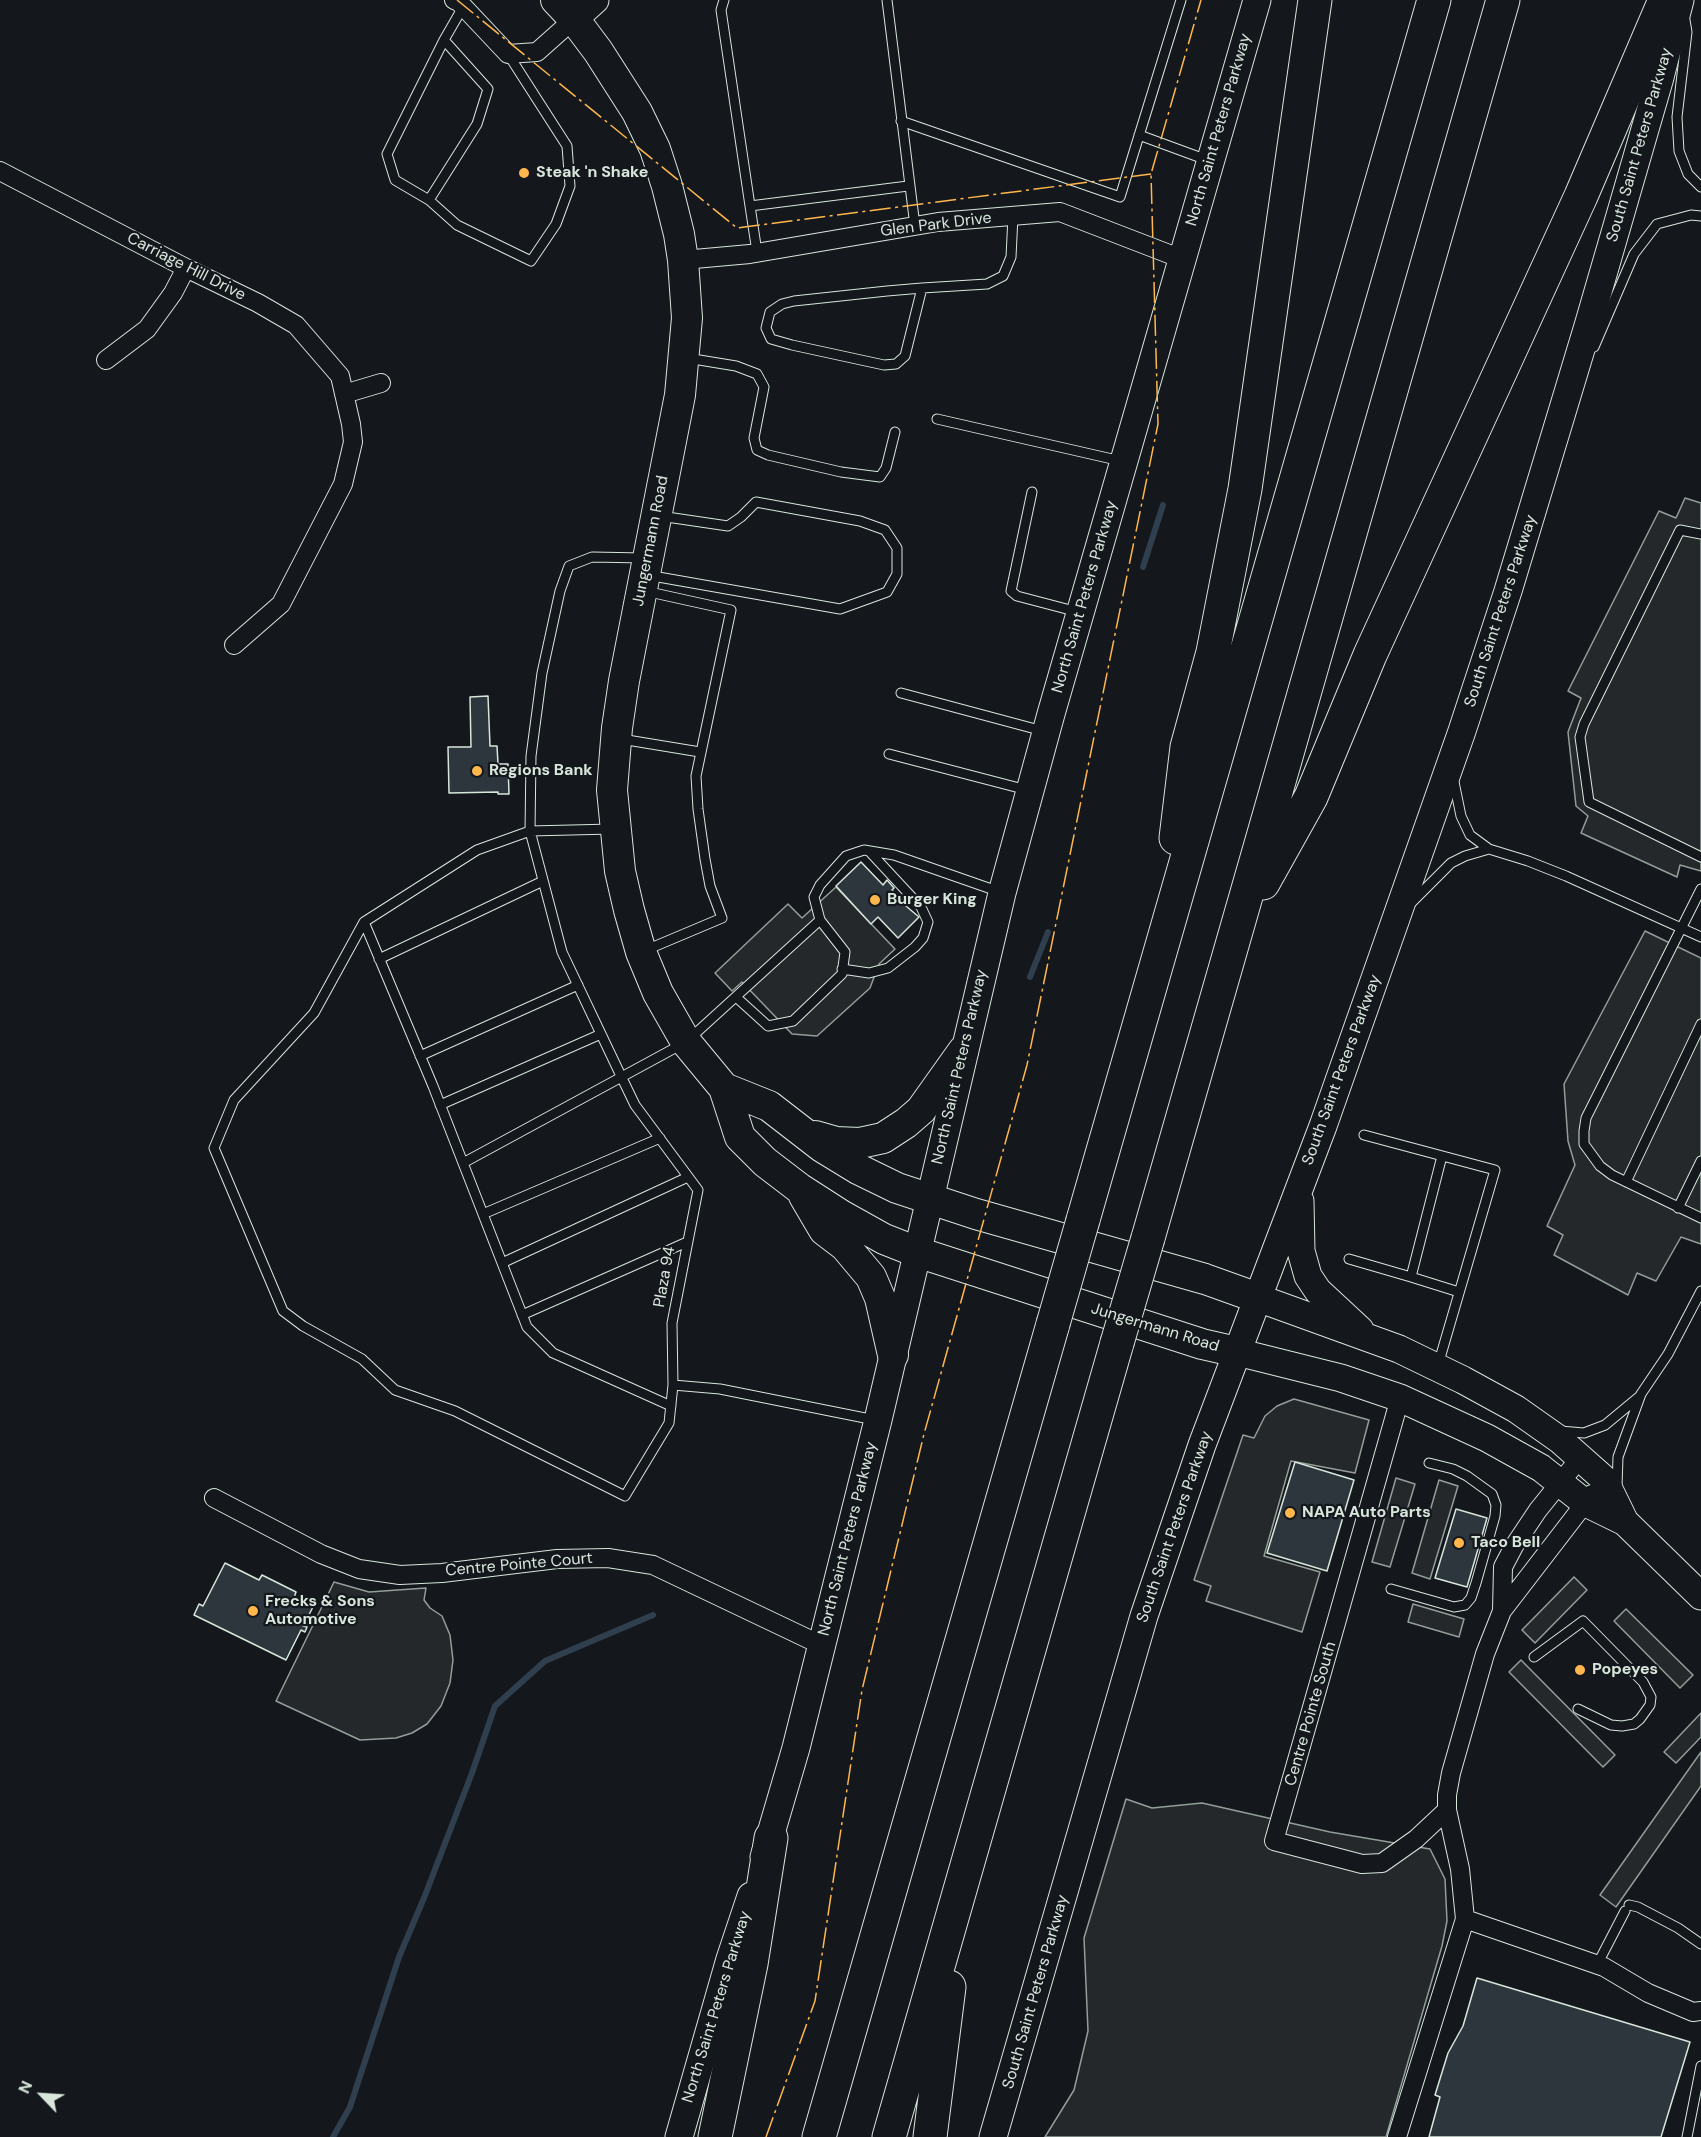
<!DOCTYPE html>
<html>
<head>
<meta charset="utf-8">
<style>
  body { margin:0 }
  #map { position:relative; width:1701px; height:2137px; overflow:hidden; background:#14181c; font-family:"DM Sans",sans-serif }
  canvas { display:block }
  .north { position:absolute; left:12px; top:2065px; width:60px; height:60px; -webkit-text-stroke:4px #14181c; paint-order:stroke; rotate:295deg; font-size:16px; font-weight:700; line-height:24px; text-align:center; color:#d8e6dc }
  .north::after { content:''; display:block; margin:auto; width:21px; height:27px; background:#d8e6dc; clip-path:polygon(50% 0,100% 100%,50% 72%,0 100%) }
</style>
</head>
<body>
<div id="map">
<canvas width="1701" height="2137"></canvas>
<div class="north">N</div>
</div>
<script>
const context = document.querySelector('canvas').getContext('2d');
context.lineJoin = 'round';
function fill(path, color) { context.fillStyle = color; context.fill(path, 'evenodd'); }
const shape = rows => new Path2D(rows.map(r => 'M' + r).join(''));
function trace(path, color, width, dash) { context.strokeStyle = color; context.lineWidth = width; context.lineCap = dash ? 'butt' : 'round'; context.setLineDash(dash || []); context.stroke(path); }
function write(font, color, halo, rows, align = 'center') {
  context.font = font + ' "DM Sans",sans-serif'; context.lineWidth = 4.5; context.setLineDash([]); context.textBaseline = 'middle'; context.strokeStyle = halo; context.fillStyle = color; for (const [text, x, y, turn = 0] of rows) {
    context.save(); context.translate(x, y); context.rotate((+turn || 0) * Math.PI / 180); context.textAlign = isNaN(turn) ? turn : align; if (halo) context.strokeText(text, 0, 0); context.fillText(text, 0, 0); context.restore();
  }
}
const parking = shape([
  [1685,498,1701,503,1701,871,1680,865,1677,877,1581,833,1588,816,1576,806,1568,732,1581,698,1568,691,1659,511,1676,518,1685,498],
  [836,887,895,949,879,964,870,988,817,1036,792,1034,742,982,732,991,715,973,788,904,802,918,836,887],
  [1645,931,1701,958,1701,1244,1681,1237,1656,1281,1637,1273,1628,1295,1554,1255,1563,1235,1547,1226,1575,1165,1568,1141,1564,1084,1645,931],
  [1294,1399,1369,1420,1355,1473,1291,1461,1264,1556,1320,1572,1302,1632,1206,1601,1211,1586,1194,1580,1243,1435,1254,1438,1265,1416,1277,1406,1294,1399],
  [1396,1478,1415,1484,1390,1567,1372,1562,1396,1478],
  [1439,1480,1458,1486,1430,1579,1412,1573,1439,1480],
  [1574,1577,1587,1590,1535,1643,1522,1630,1574,1577],
  [334,1582,369,1592,426,1588,424,1600,430,1608,442,1616,450,1635,453,1660,450,1683,441,1706,427,1724,412,1733,396,1738,360,1740,276,1701,334,1582],
  [1413,1604,1464,1619,1459,1637,1408,1622,1413,1604],
  [1626,1609,1693,1675,1680,1688,1614,1621,1626,1609],
  [1521,1660,1615,1755,1603,1767,1509,1672,1521,1660],
  [1701,1713,1701,1737,1676,1763,1664,1752,1701,1713],
  [1701,1752,1701,1786,1616,1907,1600,1895,1701,1752],
  [1126,1799,1152,1808,1202,1803,1330,1832,1430,1849,1445,1879,1447,1921,1442,1946,1386,2137,1045,2137,1074,2090,1088,2031,1084,1938,1126,1799]
]);
fill(parking, '#24282b');
trace(parking, '#939e99', 1.5);
trace(shape([
  [1143,567,1163,505],
  [1030,977,1048,932],
  [333,2137,350,2107,399,1957,424,1898,472,1773,495,1706,545,1661,653,1615]
]), '#2f3f4d', 6);
const building = shape([
  [488,696,490,746,497,746,498,764,508,764,509,794,498,794,498,792,449,793,448,747,471,747,470,697,488,696],
  [861,862,883,885,887,880,894,888,892,890,901,899,900,901,919,917,898,938,878,917,871,924,836,886,861,862],
  [1295,1462,1354,1480,1327,1571,1267,1553,1295,1462],
  [1456,1509,1487,1518,1467,1587,1435,1578,1456,1509],
  [225,1563,259,1580,262,1575,296,1592,294,1598,313,1607,303,1626,307,1627,305,1632,301,1630,286,1660,194,1615,199,1604,203,1606,225,1563],
  [1477,1978,1690,2042,1661,2137,1429,2137,1440,2097,1435,2095,1448,2053,1463,2026,1477,1978]
]);
fill(building, '#2c363c');
trace(building, '#d8e6dc', 1.5);
const lane = shape([
  [724,0,721,10,750,206],
  [887,0,915,226],
  [1685,20,1687,32,1677,117,1679,151,1688,174,1701,187],
  [444,40,488,89,477,124,429,200,395,180,387,154,444,40,463,7],
  [901,121,1120,197,1181,0],
  [1139,135,1207,160],
  [429,200,457,225,531,261,556,224,570,186,567,146,508,54],
  [757,252,750,206,908,186],
  [922,288,905,356,896,364,884,365,792,345,771,339,766,328,770,312,782,304,794,301,887,291,922,288,987,284,1003,276,1011,257,1013,216],
  [1594,347,1634,254,1657,224,1691,215,1701,216],
  [687,358,736,366,757,374,764,387,754,438,757,450,768,455,841,472,880,477,886,468,895,432],
  [937,419,1121,461],
  [1032,492,1011,591,1017,596,1078,612],
  [1701,534,1680,530,1584,724,1580,737,1589,802,1701,857],
  [647,575,840,609,887,592,897,574,897,548,885,530,860,521,756,502,741,517,728,526,660,516],
  [645,591,731,610,696,776,698,809,705,859,710,886,722,918,646,950],
  [901,693,1043,731],
  [621,739,700,752],
  [889,754,1027,790],
  [1454,782,1461,816,1470,835,1489,849,1528,861,1566,876,1701,937],
  [612,829,530,831,477,850,364,922,314,1013,234,1100,214,1148,283,1311,303,1326,362,1359,395,1390,455,1411,625,1496,669,1423,673,1385,672,1323,698,1190,635,1105,621,1076,562,952,530,831,531,756,542,673,560,591,569,566,592,557,644,558],
  [1701,889,1586,1118,1584,1131,1584,1144,1600,1166,1612,1175,1701,1218],
  [1412,902,1451,863,1465,856,1489,849],
  [364,922,433,1086,527,1327,553,1353,671,1406],
  [379,959,543,881],
  [842,969,869,973,888,968,915,947,923,938,928,922,921,907,869,851],
  [736,997,768,1026,793,1021,842,974,845,952,820,920,814,897,820,885,846,856,864,850,894,855,1000,892],
  [420,1056,578,985],
  [440,1105,601,1034],
  [1364,1135,1495,1170,1438,1365],
  [1442,1156,1411,1277,1459,1292],
  [463,1163,686,1042,820,920],
  [1626,1182,1701,1024],
  [1678,1208,1701,1161],
  [483,1214,660,1138],
  [1349,1259,1411,1277],
  [502,1263,688,1177],
  [522,1315,687,1242],
  [673,1385,720,1389,875,1420],
  [1560,1431,1584,1433,1605,1425,1640,1396],
  [1617,1487,1618,1457,1641,1394,1668,1354,1701,1291],
  [1391,1589,1454,1607,1465,1605,1471,1598,1476,1583,1495,1516,1496,1505,1492,1494,1467,1476,1453,1469,1429,1463],
  [1534,1657,1583,1621,1643,1682,1651,1697,1650,1705,1640,1719,1634,1724,1622,1726,1611,1725,1578,1709],
  [1629,1905,1638,1907,1678,1928,1701,1944],
  [1597,1965,1625,1911],
  [1687,2137,1701,2066]
]);
const street = shape([
  [454,0,459,2,508,54,537,52,574,19],
  [0,171,186,268,258,303,296,325,340,376,351,424,353,442,343,484,281,604,234,645],
  [683,260,750,254,938,222,1060,212,1182,259],
  [106,360,147,329,173,293,186,268],
  [344,394,381,383],
  [1400,1398,1274,1841,1362,1864,1382,1863,1416,1839,1447,1810],
  [1592,1494,1502,1611,1485,1654,1451,1773,1447,1795,1447,1810,1460,1869,1465,1919,1604,1967,1648,1993,1693,2012,1701,2011],
  [214,1498,321,1554,359,1569,400,1575,442,1573,557,1559,608,1558,653,1565,821,1645],
  [1502,1611,1503,1567,1514,1546,1538,1510,1580,1458],
  [1397,2137,1465,1919]
]);
const secondary = shape([
  [574,19,595,0],
  [1300,1201,1301,1251,1308,1276,1318,1291,1360,1330],
  [1258,1298,1399,1349,1463,1380,1516,1409,1560,1440,1604,1479,1625,1522],
  [1237,1352,1341,1378,1400,1398,1487,1438,1541,1468,1584,1502,1625,1522,1701,1596],
  [764,1857,796,1748,878,1420,1002,893,1051,714,1257,0],
  [679,2137,730,1959,751,1896],
  [993,2137,1144,1616,1202,1445,1323,1126,1462,731,1508,591,1588,326,1659,81,1680,0]
]);
const primary = shape([
  [556,0,574,19,598,51,637,112,655,149,667,186,679,234,683,260,687,318,680,395,624,681,617,728,612,790,620,871,629,910,641,952,658,993,686,1042,724,1088,740,1137,765,1162,799,1188,841,1215,884,1239,917,1252,1202,1344,1237,1352],
  [724,1088,769,1106,822,1147,858,1169,897,1188,976,1214,1205,1279,1258,1298],
  [815,1136,836,1142,860,1143,883,1138,906,1123,921,1110,963,1051],
  [804,1196,824,1230,845,1246,871,1277,880,1298,893,1355]
]);
const highway = shape([
  [1176,838,1187,747,1213,652,1245,489,1315,0],
  [1263,883,1311,797,1370,655,1581,196,1665,0],
  [1083,1220,1434,0],
  [1148,1238,1503,0],
  [715,2137,751,1964,771,1838],
  [819,2137,1053,1324],
  [889,2137,1117,1343],
  [930,2137,949,1987]
]);
trace(lane, '#d8e6dc', 11);
trace(street, '#d8e6dc', 20);
trace(secondary, '#d8e6dc', 29);
trace(primary, '#d8e6dc', 32);
trace(highway, '#d8e6dc', 35);
trace(lane, '#14181c', 9);
trace(street, '#14181c', 18);
trace(secondary, '#14181c', 27);
trace(primary, '#14181c', 30);
trace(highway, '#14181c', 33);
const highwayBridge = shape([
  [1053,1324,1083,1220],
  [1117,1343,1148,1238]
]);
trace(highwayBridge, '#d8e6dc', 35, []);
trace(highwayBridge, '#14181c', 33);
trace(shape([
  [457,0,737,228,1151,174],
  [766,2137,815,2001,862,1690,924,1434,1027,1065,1158,424,1151,174,1201,0]
]), '#ffb74d', 1.5, [21, 4.5, 3, 4.5]);
for (const [x, y, r, color] of [
  [524,173,6,"#ffb74d"],
  [477,771,6,"#ffb74d"],
  [875,900,6,"#ffb74d"],
  [1290,1513,6,"#ffb74d"],
  [1459,1543,6,"#ffb74d"],
  [253,1611,6,"#ffb74d"],
  [1580,1670,6,"#ffb74d"]
]) { const dot = new Path2D(); dot.arc(x, y, r, 0, 2 * Math.PI); context.fillStyle = color; context.fill(dot); trace(dot, '#14181c', 2); }
write('16px', '#d8e6dc', '#14181c', [
  ["North Saint Peters Parkway",1219,130,-74],
  ["South Saint Peters Parkway",1640,145,-74],
  ["Glen Park Drive",936,225,-7],
  ["Carriage Hill Drive",186,267,27],
  ["Jungermann Road",651,541,-79],
  ["North Saint Peters Parkway",1085,597,-74],
  ["South Saint Peters Parkway",1501,611,-72],
  ["North Saint Peters Parkway",960,1067,-77],
  ["South Saint Peters Parkway",1342,1070,-70],
  ["Plaza 94",665,1277,-80],
  ["Jungermann Road",1155,1328,17],
  ["South Saint Peters Parkway",1175,1527,-71],
  ["North Saint Peters Parkway",848,1539,-76],
  ["Centre Pointe Court",519,1565,-5],
  ["Centre Pointe South",1311,1714,-74],
  ["South Saint Peters Parkway",1036,1992,-74],
  ["North Saint Peters Parkway",717,2007,-73]
]);
write('bold 16px', '#d8e6dc', '#14181c', [
  ["Steak 'n Shake",536,173],
  ["Regions Bank",489,771],
  ["Burger King",887,900],
  ["NAPA Auto Parts",1302,1513],
  ["Taco Bell",1471,1543],
  ["Frecks & Sons",265,1602],
  ["Automotive",265,1620],
  ["Popeyes",1592,1670]
], 'left');
</script>
</body>
</html>
